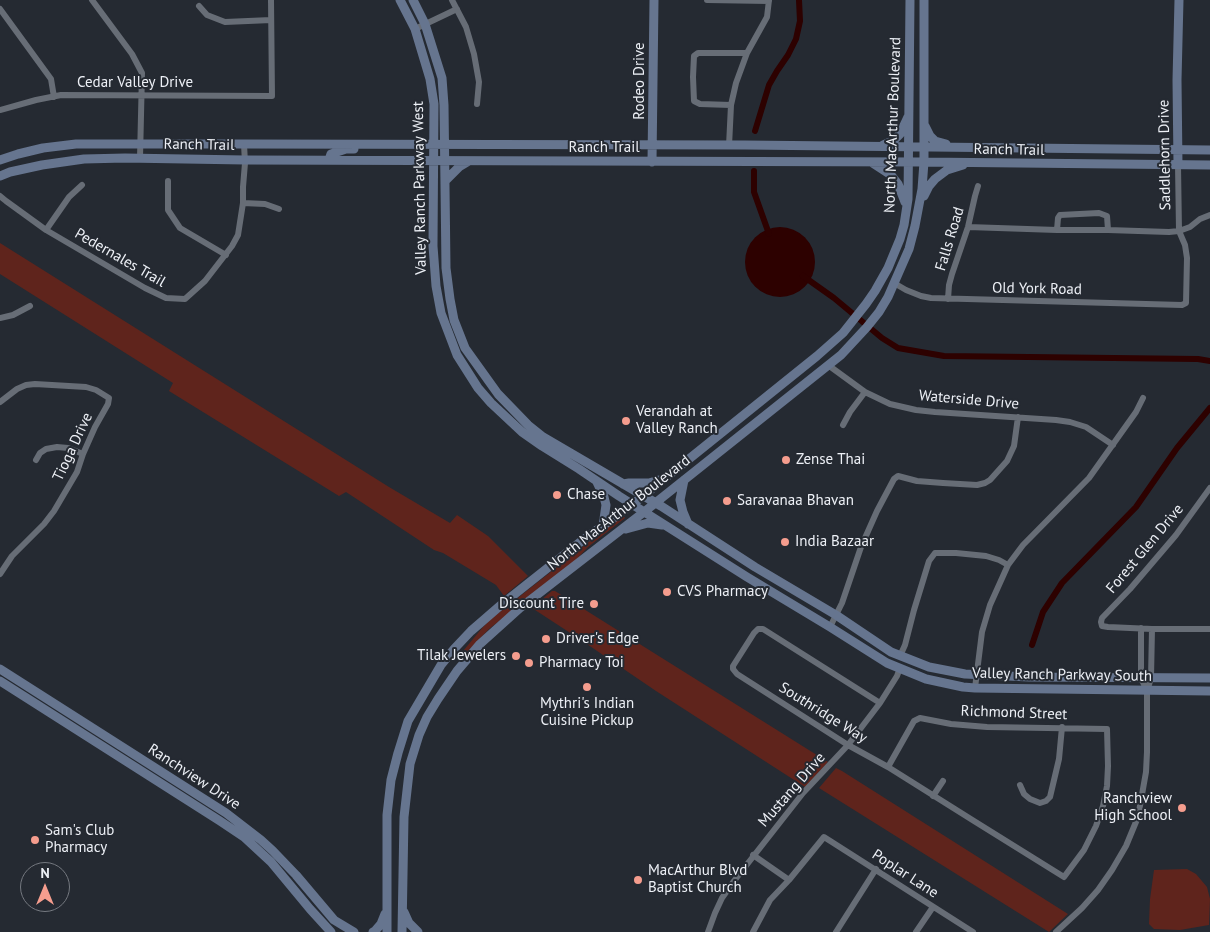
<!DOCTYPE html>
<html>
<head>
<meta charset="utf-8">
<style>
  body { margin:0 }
  #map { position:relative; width:1210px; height:932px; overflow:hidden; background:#252a32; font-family:"PT Sans",sans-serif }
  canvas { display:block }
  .north { position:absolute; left:20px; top:862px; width:50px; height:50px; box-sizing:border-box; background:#252a32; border:1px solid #757980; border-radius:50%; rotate:0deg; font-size:14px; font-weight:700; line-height:20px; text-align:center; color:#edf0f6 }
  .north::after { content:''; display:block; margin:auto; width:18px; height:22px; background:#f59d8e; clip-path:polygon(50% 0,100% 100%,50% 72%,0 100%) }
</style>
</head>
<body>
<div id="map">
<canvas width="1210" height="932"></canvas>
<div class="north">N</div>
</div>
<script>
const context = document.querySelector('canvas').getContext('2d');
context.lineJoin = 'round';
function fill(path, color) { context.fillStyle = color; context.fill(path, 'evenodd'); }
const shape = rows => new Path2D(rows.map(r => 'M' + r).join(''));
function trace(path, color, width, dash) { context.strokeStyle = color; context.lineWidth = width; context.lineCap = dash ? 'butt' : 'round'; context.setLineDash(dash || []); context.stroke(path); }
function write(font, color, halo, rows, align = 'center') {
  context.font = font + ' "PT Sans",sans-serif'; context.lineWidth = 4; context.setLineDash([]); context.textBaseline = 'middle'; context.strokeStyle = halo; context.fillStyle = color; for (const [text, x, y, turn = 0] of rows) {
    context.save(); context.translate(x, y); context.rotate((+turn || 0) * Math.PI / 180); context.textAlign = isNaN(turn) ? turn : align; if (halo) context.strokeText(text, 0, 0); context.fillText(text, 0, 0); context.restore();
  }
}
fill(shape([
  [0,243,389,487,450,523,457,515,488,536,528,576,504,596,496,585,443,553,434,550,346,492,339,496,169,391,173,383,0,274],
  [623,515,625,518,588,547,573,563,489,629,460,659,458,657,483,627,491,619],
  [552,591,555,591,828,762,805,787,656,691,581,640,532,608,536,604],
  [836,768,842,771,1068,914,1049,932,819,788],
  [1187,869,1196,874,1207,887,1210,899,1209,925,1180,930,1154,929,1149,924,1150,899,1154,870]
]), '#5f241c');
fill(shape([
  '745 262a35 35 0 1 1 70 0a35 35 0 1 1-70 0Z'
]), '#2d0100');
trace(shape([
  [755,131,769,85,777,71,788,55,796,39,800,21,799,0],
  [754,171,754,192,769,234],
  [803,276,834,298,882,338,898,348,944,356,1198,359,1210,361],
  [1032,645,1043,612,1062,583,1136,507,1177,448,1210,408]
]), '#2d0100', 6);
trace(shape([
  [92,0,132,54,142,73,140,158],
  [452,0,466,27,474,54,479,82,477,104],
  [707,0,769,1],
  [199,6,207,15,225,22,271,20],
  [0,9,51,79,54,97],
  [415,29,457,9],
  [731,105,700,104,694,101,693,77,694,56,698,53,747,53],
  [0,110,36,100,61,95,272,96,271,0],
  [729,146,731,105,736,83,747,53,767,17,769,0],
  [168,181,168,210,180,228,226,255],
  [0,196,6,201,46,230,145,288,166,298,185,299,205,281,232,246,238,235,243,203,243,187,245,163,244,144],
  [243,203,265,204,279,209],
  [968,227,1057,230,1108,230,1169,232,1179,231,1190,227,1200,219,1210,215],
  [46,230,69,197,82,185],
  [1057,230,1058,218,1060,215,1099,213,1107,216,1108,230],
  [894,283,906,290,921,296,931,298,1182,305,1186,303,1187,258,1185,245,1179,231,1178,165],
  [948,299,949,285,952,274,968,227,975,196,978,186],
  [0,318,13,315,30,306],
  [828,365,865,392,890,404,916,410,935,412,1056,420,1070,422,1086,427,1113,445],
  [0,402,17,389,26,385,35,384,86,387,96,390,109,398,108,404,95,427,83,454,77,472,54,511,44,524,12,556,0,574],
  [843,425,850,412,865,392],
  [36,460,40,453,46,449,57,447,68,448,83,454],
  [1210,488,1176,535,1130,589,1102,618,1101,622,1102,626,1108,627,1152,629,1210,629],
  [830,627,842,603,861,547,877,511,894,479,898,476,917,481,943,483,977,485,985,483,990,480,1007,461,1014,446,1018,417],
  [1141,628,1141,678,1147,691],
  [900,656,905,645,914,610,929,561,935,553,956,553,986,556,999,560,1008,565],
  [975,688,982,632,990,605,1008,565,1023,545,1089,478,1136,412,1143,398],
  [880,703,763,629,758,629,754,633,733,666,733,669,737,674,848,745,888,767,974,821,1064,877,1084,850,1096,826,1103,806,1107,786,1108,766,1107,729,987,727,951,724,920,718,914,721,888,767],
  [1020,785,1024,794,1030,799,1040,803,1046,801,1050,797,1059,759,1062,727],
  [933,796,943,781],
  [753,855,789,880],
  [708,932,715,913,722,898,734,881,803,793,848,745,880,703,897,676,900,668],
  [753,932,770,900,789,880,824,837,973,932],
  [836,932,876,869],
  [916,932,933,907],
  [1056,932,1082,908,1098,890,1112,870,1126,846,1138,817,1146,772,1147,752,1147,691,1151,678,1152,629]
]), '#676d76', 6);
trace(shape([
  [400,0,415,29,430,79,434,104,433,246,436,286,441,313,457,355,478,388,491,403,522,432,542,446,579,469,619,496,747,577,830,627,887,663,926,679,963,687,975,688,1210,691],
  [413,0,425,24,442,78,444,105,446,268,450,299,454,320,465,348,498,394,528,425,543,437,661,506,755,567,836,615,891,652,929,667,965,674,1029,677,1210,678],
  [925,126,930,136,935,141,946,144],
  [883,145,894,140,900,134,908,117],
  [0,160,18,154,43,148,76,144,244,144,745,145,1210,150],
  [329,160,331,154,346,149,354,149],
  [652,162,654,0],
  [871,162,891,175,898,184,905,202],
  [1178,165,1177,80,1179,0],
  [0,176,10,172,42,165,84,159,125,158,245,160,924,162,1210,165],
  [445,181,459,167,469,161],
  [924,196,929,186,935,179,947,170,963,165],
  [684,480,680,500,683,512,688,524],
  [597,482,604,497,606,505,603,526],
  [623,484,629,483,649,483,659,480],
  [626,529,648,523,662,525],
  [0,669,226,813,261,840,273,851,296,875,334,920,354,932],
  [0,681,220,821,244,837,271,862,310,909,331,932],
  [404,912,409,923,418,932],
  [373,932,375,931,381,924,385,914],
  [387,932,387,815,391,780,398,753,408,721,441,665,454,649,471,631,501,605,579,543,633,504,817,356,843,333,866,304,875,291,888,268,900,239,904,225,908,199,910,0],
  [402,932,404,817,410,764,419,735,427,717,438,699,457,671,480,644,520,608,644,512,841,355,867,327,879,312,888,297,909,249,915,226,922,189,924,162,924,0]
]), '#66758f', 9);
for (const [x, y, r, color] of [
  [626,421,5,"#f59d8e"],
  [786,460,5,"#f59d8e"],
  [557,495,5,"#f59d8e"],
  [727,501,5,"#f59d8e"],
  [785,542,5,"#f59d8e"],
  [667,592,5,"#f59d8e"],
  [594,604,5,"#f59d8e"],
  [546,639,5,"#f59d8e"],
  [516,656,5,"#f59d8e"],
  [529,663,5,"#f59d8e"],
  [587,687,5,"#f59d8e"],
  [1182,808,5,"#f59d8e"],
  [35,840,5,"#f59d8e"],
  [638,880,5,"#f59d8e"]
]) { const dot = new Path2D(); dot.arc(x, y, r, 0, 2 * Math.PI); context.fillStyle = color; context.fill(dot); trace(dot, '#252a32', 2); }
write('15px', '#edf0f6', '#252a32', [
  ["Rodeo Drive",640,81,-90],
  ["Cedar Valley Drive",135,83],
  ["North MacArthur Boulevard",893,125,-88],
  ["Ranch Trail",199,145,1],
  ["Ranch Trail",604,148],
  ["Ranch Trail",1009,150,1],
  ["Saddlehorn Drive",1165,155,-91],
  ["Valley Ranch Parkway West",420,188,-91],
  ["Falls Road",950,239,-73],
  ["Pedernales Trail",120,258,30],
  ["Old York Road",1037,289,1],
  ["Waterside Drive",969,400,5],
  ["Tioga Drive",73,447,-65],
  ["North MacArthur Boulevard",619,513,-38],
  ["Forest Glen Drive",1145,549,-50],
  ["Valley Ranch Parkway South",1062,675,1],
  ["Southridge Way",823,713,32],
  ["Richmond Street",1014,713,2],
  ["Ranchview Drive",194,777,33],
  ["Mustang Drive",792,790,-49],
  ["Poplar Lane",905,874,33]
]);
write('15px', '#edf0f6', '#252a32', [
  ["Verandah at",636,412],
  ["Valley Ranch",636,429],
  ["Zense Thai",796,460],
  ["Chase",567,495],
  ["Saravanaa Bhavan",737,501],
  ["India Bazaar",795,542],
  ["CVS Pharmacy",677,592],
  ["Discount Tire",584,604,"right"],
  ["Driver's Edge",556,639],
  ["Tilak Jewelers",506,656,"right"],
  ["Pharmacy Toi",539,663],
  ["Mythri's Indian",587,704,"center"],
  ["Cuisine Pickup",587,721,"center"],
  ["Ranchview",1172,799,"right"],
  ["High School",1172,816,"right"],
  ["Sam's Club",45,831],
  ["Pharmacy",45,848],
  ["MacArthur Blvd",648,871],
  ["Baptist Church",648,888]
], 'left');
</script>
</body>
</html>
